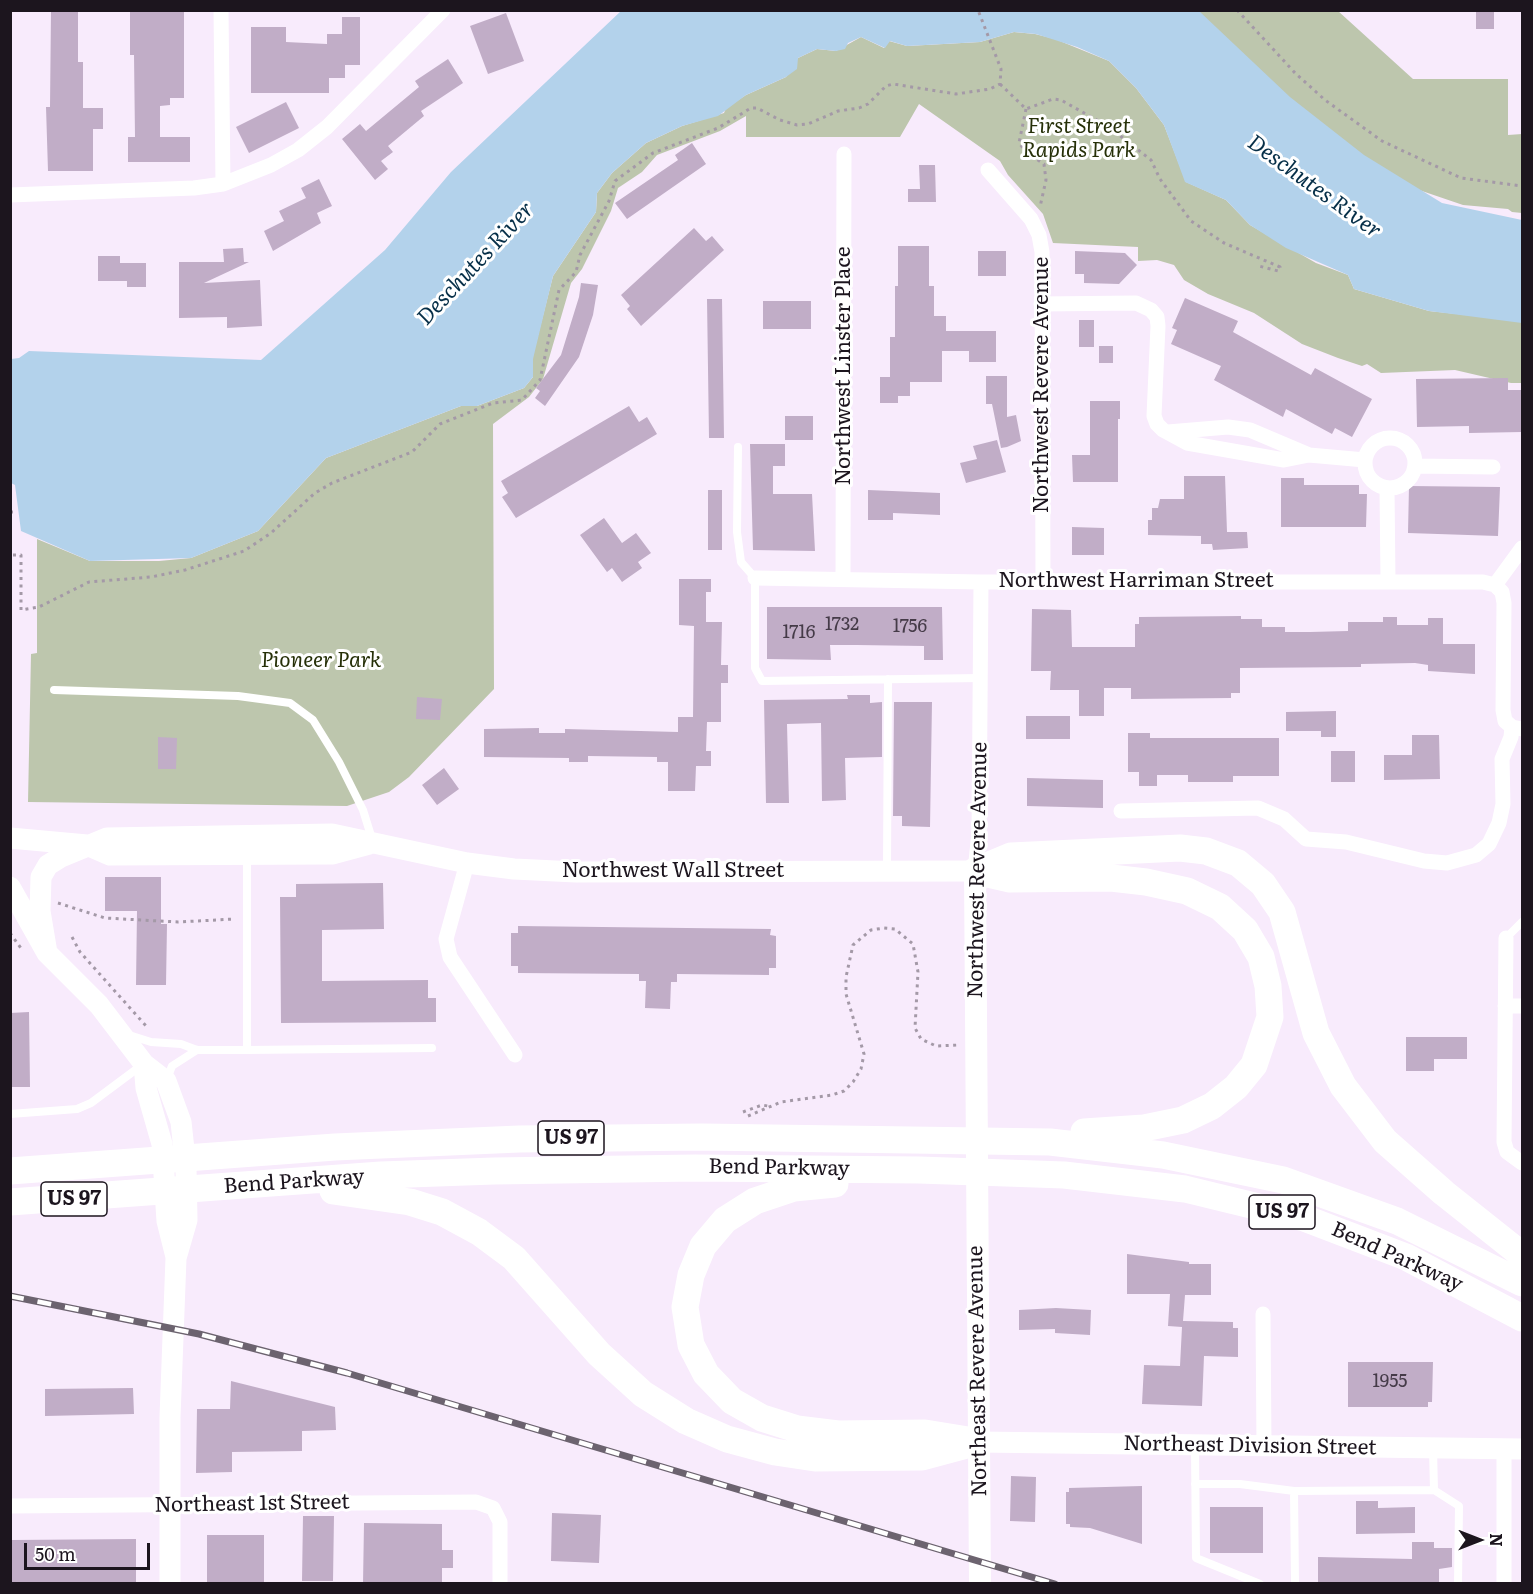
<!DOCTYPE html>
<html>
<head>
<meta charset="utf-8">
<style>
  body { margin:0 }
  #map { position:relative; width:1533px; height:1594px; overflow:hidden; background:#f8ebfc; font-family:Literata,serif }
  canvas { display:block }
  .frame { position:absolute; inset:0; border:12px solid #1c151e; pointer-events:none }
  .north { position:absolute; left:1449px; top:1510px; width:60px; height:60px; -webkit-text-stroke:4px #fff; paint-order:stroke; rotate:90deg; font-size:16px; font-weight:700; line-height:24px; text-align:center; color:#1c151e }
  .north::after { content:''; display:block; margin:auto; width:21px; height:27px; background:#1c151e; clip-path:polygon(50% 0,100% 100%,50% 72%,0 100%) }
  .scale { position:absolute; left:24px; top:1543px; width:126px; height:27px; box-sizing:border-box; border:3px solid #1c151e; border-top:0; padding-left:8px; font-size:18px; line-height:21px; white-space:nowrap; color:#1c151e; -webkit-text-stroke:4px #fff; paint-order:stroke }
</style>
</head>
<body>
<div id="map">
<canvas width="1533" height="1594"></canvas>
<div class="frame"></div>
<div class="north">N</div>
<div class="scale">50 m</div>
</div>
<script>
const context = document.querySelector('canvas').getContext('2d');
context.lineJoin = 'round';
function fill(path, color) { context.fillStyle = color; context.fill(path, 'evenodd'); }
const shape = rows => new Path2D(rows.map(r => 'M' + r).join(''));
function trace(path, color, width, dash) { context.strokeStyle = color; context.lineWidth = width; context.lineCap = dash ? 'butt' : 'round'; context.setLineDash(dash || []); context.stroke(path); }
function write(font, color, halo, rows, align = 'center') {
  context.font = font + ' Literata,serif'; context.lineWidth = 6; context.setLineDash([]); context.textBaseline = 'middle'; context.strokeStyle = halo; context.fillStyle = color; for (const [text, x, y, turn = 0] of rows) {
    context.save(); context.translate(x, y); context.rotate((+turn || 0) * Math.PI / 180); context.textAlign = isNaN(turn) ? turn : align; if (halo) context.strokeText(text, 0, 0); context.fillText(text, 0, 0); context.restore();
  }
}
fill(shape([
  [1172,11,1338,11,1413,79,1508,79,1508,135,1522,134,1522,213,1512,212,1508,209,1463,205,1419,190,1377,168],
  [1014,32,1035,34,1055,39,1109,61,1136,88,1164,125,1186,182,1226,200,1250,225,1316,263,1348,275,1354,289,1429,311,1522,321,1522,383,1511,383,1455,370,1381,373,1367,364,1362,366,1338,358,1302,344,1254,313,1208,294,1184,280,1174,265,1157,260,1138,261,1138,247,1053,243,1043,214,1008,175,1000,161,919,104,900,137,746,137,746,116,720,131,657,155,642,172,618,188,611,211,582,269,571,283,543,379,529,397,493,424,494,689,409,777,389,792,347,806,28,802,31,654,37,653,37,539,90,561,159,561,191,558,258,531,326,458,461,406,477,406,524,388,533,377,532,359,553,276,596,212,597,193,612,173,646,143,682,126,724,113,726,108,746,95,786,77,798,58,817,49,836,51,861,37,884,48,889,41,907,46,980,42]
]), '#bdc6ad');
fill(shape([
  [621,11,1199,11,1290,97,1364,155,1442,203,1522,220,1522,323,1429,311,1354,289,1348,275,1286,248,1250,225,1226,200,1185,182,1164,125,1136,88,1109,61,1077,47,1036,34,1014,32,980,42,907,46,890,41,885,48,861,37,848,43,845,49,836,51,817,49,798,58,797,69,786,77,746,95,718,116,682,126,646,143,612,173,597,193,596,212,553,276,533,359,533,377,524,388,477,406,461,406,326,458,258,531,191,558,90,561,21,531,15,485,11,483,11,359,19,358,29,351,261,360,385,250,451,172]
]), '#b3d2eb');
fill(shape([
  [51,10,78,10,78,62,83,62,83,108,103,108,103,129,93,129,93,171,48,171,46,107,50,107],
  [130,10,184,10,184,98,170,98,170,105,160,106,160,137,190,137,190,162,128,162,128,137,135,137,134,55,130,55],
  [1476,10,1494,10,1494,29,1476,29],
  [506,13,524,61,488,74,470,26],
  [342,17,360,17,360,65,345,65,345,78,329,78,329,93,251,93,251,27,286,27,286,42,327,44,327,34,342,34],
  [448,59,463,83,421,111,424,116,388,146,393,152,381,161,388,169,375,180,342,139,360,124,366,131,419,87,415,81],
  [286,102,299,128,249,153,236,127],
  [692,143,706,164,627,219,615,203,678,160,675,155],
  [919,165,935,165,936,202,908,202,908,189,920,189],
  [319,179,332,206,317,213,321,223,273,251,264,231,284,221,279,211,306,198,301,188],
  [694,228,706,241,712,236,724,250,641,326,627,309,630,306,621,295],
  [898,246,929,246,929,286,934,286,934,316,946,316,946,331,996,331,996,362,969,362,969,351,942,351,942,382,910,382,910,396,898,396,898,403,880,403,880,377,890,377,890,337,895,337,895,286,898,286],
  [243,248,244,262,249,262,204,283,260,280,262,326,227,328,227,317,179,318,179,262,224,262,223,249],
  [978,251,1006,251,1006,276,978,276],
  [1075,251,1125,253,1137,265,1119,284,1084,283,1084,274,1075,274],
  [98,256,120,256,120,263,146,263,146,287,127,287,127,281,98,281],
  [581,283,598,285,593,315,579,357,545,406,535,398,540,391,536,388,561,355,579,297],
  [1185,298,1238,321,1233,332,1311,375,1315,368,1372,399,1352,437,1335,428,1332,434,1286,409,1283,417,1214,380,1221,366,1171,344,1177,330,1172,328],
  [707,299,722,299,724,438,709,438],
  [763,301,811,301,811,329,763,329],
  [1079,320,1094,320,1094,347,1079,347],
  [1099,346,1113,346,1113,363,1099,363],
  [986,376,1007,376,1007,417,1016,415,1021,441,1007,447,1001,448,992,404,986,404],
  [1508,378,1508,390,1522,390,1522,432,1469,433,1469,426,1417,427,1416,379],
  [1090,401,1120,401,1120,419,1118,419,1118,482,1073,482,1072,455,1090,455],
  [629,406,639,422,647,417,657,434,516,518,502,497,508,493,501,481],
  [785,416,813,416,813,440,785,440],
  [997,440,1006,472,966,483,960,463,977,459,973,446],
  [750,444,785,444,785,466,773,466,773,494,812,494,815,551,753,550],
  [1184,476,1225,476,1227,532,1247,532,1248,548,1213,550,1212,544,1201,544,1201,536,1148,535,1148,520,1152,520,1152,508,1158,508,1160,499,1184,499],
  [1281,478,1304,478,1304,485,1359,485,1359,494,1367,494,1366,527,1281,527],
  [1409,486,1500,487,1498,536,1408,533],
  [708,490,722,490,722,550,708,550],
  [868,490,940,493,940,515,893,513,893,520,868,520],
  [604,518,622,543,636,533,651,553,638,562,642,568,622,582,612,568,607,572,580,535],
  [1072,527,1104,528,1104,555,1072,555],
  [679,579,711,579,711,592,706,592,706,622,722,622,721,665,728,665,728,683,721,683,721,722,707,722,706,751,711,751,711,766,696,766,695,791,668,791,668,762,657,762,657,757,588,756,588,762,569,762,569,758,484,757,484,729,539,728,539,733,565,733,565,729,678,732,678,717,693,717,694,626,679,625],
  [767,607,942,607,943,660,924,660,924,646,857,645,830,645,831,660,767,659],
  [1032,609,1071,610,1072,647,1135,647,1135,624,1139,624,1139,617,1241,616,1241,619,1262,619,1262,627,1285,627,1285,632,1310,632,1348,631,1348,622,1383,622,1383,617,1397,617,1397,625,1428,625,1428,618,1443,618,1443,644,1475,644,1475,674,1428,671,1428,665,1415,663,1361,664,1361,667,1240,668,1240,693,1231,693,1231,698,1131,699,1131,688,1104,688,1104,716,1079,716,1079,690,1050,690,1051,671,1031,671],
  [847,695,870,695,870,703,882,702,882,757,845,758,846,800,822,801,821,723,787,724,789,803,766,803,764,700,848,699],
  [417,697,442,699,440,720,416,719],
  [894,702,932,702,930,827,902,826,902,816,893,816],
  [1336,711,1336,737,1321,737,1321,731,1286,731,1286,712],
  [1026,716,1070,716,1070,739,1026,739],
  [1128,733,1150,733,1150,738,1279,738,1279,776,1233,776,1233,782,1188,782,1188,775,1157,775,1157,786,1139,786,1139,772,1128,772],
  [1412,735,1439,735,1440,779,1384,780,1384,755,1412,755],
  [158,737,177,738,176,769,158,769],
  [1331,751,1355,751,1355,782,1331,782],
  [444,768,459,789,437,805,422,785],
  [1027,778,1103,780,1103,808,1027,806],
  [105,877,161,877,161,924,167,924,166,985,136,985,137,911,105,911],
  [383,883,384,929,322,930,322,981,428,980,428,998,436,998,436,1022,281,1023,280,897,296,897,296,884],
  [518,926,771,929,770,935,776,936,776,968,769,968,769,975,677,974,677,982,671,982,670,1009,645,1008,646,981,639,981,639,974,518,973,518,966,511,966,511,933,518,933],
  [29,1012,30,1087,10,1087,10,1013],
  [1406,1037,1467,1037,1467,1059,1434,1059,1434,1071,1406,1071],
  [1127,1254,1189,1262,1189,1264,1211,1264,1211,1295,1185,1295,1183,1321,1233,1322,1233,1328,1238,1328,1238,1357,1204,1356,1202,1406,1142,1404,1144,1365,1180,1366,1182,1327,1168,1326,1170,1294,1127,1294],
  [1056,1308,1091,1310,1090,1335,1055,1333,1055,1329,1019,1330,1019,1310],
  [1348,1362,1433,1362,1432,1402,1428,1402,1428,1407,1348,1407],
  [231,1381,335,1407,336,1430,302,1431,302,1451,232,1452,232,1472,196,1473,197,1409,230,1409],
  [133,1388,134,1414,45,1416,45,1389],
  [1011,1476,1036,1477,1035,1522,1010,1521],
  [1142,1486,1142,1544,1090,1528,1070,1527,1070,1524,1066,1524,1066,1492,1069,1492,1069,1488],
  [1356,1501,1378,1501,1378,1508,1415,1507,1415,1533,1356,1534],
  [1210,1507,1263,1507,1263,1553,1210,1553],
  [552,1513,601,1515,599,1563,551,1561],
  [303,1516,334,1516,333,1581,302,1581],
  [364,1523,442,1524,442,1550,453,1550,453,1568,442,1568,442,1584,363,1584],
  [207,1535,264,1535,264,1583,207,1583],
  [136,1539,136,1584,12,1584,12,1540],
  [1412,1542,1434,1542,1434,1548,1452,1548,1452,1567,1439,1569,1439,1584,1318,1584,1318,1557,1412,1559]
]), '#c1adc7');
trace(shape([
  [1237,10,1296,74,1325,100,1382,141,1461,178,1522,186],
  [1000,84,1026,109,1053,99,1061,100,1109,127,1151,160,1160,179,1191,221,1224,243,1280,267,1278,271,1259,266],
  [1026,109,1019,143,1027,153,1044,164,1046,180,1040,207],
  [10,512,13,512],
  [13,555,21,555,21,610,39,607,89,582,151,577,185,570,244,551,271,533,315,493,332,483,412,452,440,424,493,403,522,400,540,380,559,290,576,272,580,255,609,201,615,181,653,153,718,128,751,108,757,108,780,120,797,125,808,124,838,111,859,108,868,104,886,86,893,84,956,94,990,89,1000,84,1001,69,978,10],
  [58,903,105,918,178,922,235,919],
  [10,933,23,951],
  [72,937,80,952,147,1027],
  [743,1112,762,1105,768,1106],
  [748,1116,781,1102,832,1095,844,1091,853,1082,861,1069,864,1054,846,994,846,977,853,945,871,930,884,928,895,929,913,944,918,972,915,1028,921,1039,936,1046,959,1045]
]), '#a499a7', 3, [3, 4.5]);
trace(shape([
  [738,447,737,532,741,562,755,578,755,668,762,681,981,678],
  [54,690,238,696,290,703,313,720,339,762,363,810,372,839],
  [247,855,247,1050,432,1048],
  [887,869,888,679],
  [1506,938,1522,922],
  [129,1035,151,1042,181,1044,197,1050,247,1050],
  [167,1079,172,1066,197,1050],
  [10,1114,77,1109,91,1103,142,1065],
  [1195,1448,1196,1558,1260,1584],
  [1433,1449,1434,1490,1459,1506,1458,1584],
  [1195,1484,1240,1484,1294,1491],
  [1459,1541,1504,1541],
  [1295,1584,1294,1491,1434,1490]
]), '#fff', 8);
trace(shape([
  [221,10,223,184],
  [988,170,1031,219,1039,235,1042,252,1043,582],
  [10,195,194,188,223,184,271,165,298,150,327,127,443,10],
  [1041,304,1136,303,1151,310,1157,317,1158,326,1154,416,1157,424,1163,430,1187,443,1284,460,1309,455,1365,460],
  [1168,432,1228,427,1250,430,1309,455],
  '1365 463a25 25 0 1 1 50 0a25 25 0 1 1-50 0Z',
  [1415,466,1493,467],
  [1387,488,1388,581],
  [755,578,981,582,1483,582,1495,585,1502,592,1504,603,1503,710,1505,721,1512,727,1522,729],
  [843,578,844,154],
  [1495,585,1522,548],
  [1121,811,1258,808,1284,819,1306,839,1346,842,1424,861,1447,863,1476,855,1489,844,1499,823,1503,804,1502,759,1511,737,1512,727],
  [467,863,446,939,450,957,515,1055],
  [975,871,979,832,981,582],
  [1506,938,1504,1142,1507,1152,1522,1163],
  [1505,1006,1522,1006],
  [1263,1314,1264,1447],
  [1504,1449,1504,1584],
  [10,1506,476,1502,493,1508,500,1522,500,1584]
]), '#fff', 15);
trace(shape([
  [10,838,87,845,110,855,332,854,369,844],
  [10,887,47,953,99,1005,144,1064,166,1081,181,1122,186,1168,187,1220,176,1258,170,1417,170,1584],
  [47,953,40,911,41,877,48,865,61,857,107,838,332,834,467,863,514,869,576,872,975,871],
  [144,1064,146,1088,162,1144,167,1221,176,1257],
  [978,1442,1522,1449]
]), '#fff', 21);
trace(shape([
  [975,871,980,1584]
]), '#fff', 22);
trace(shape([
  [975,871,1011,856,1180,848,1206,851,1238,863,1263,884,1282,912,1316,1033,1343,1086,1385,1141,1444,1193,1522,1255],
  [975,871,1010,879,1111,878,1146,882,1187,891,1220,907,1245,930,1261,957,1268,986,1270,1017,1254,1065,1236,1087,1212,1106,1183,1120,1144,1128,1084,1132],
  [10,1171,335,1147,519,1139,702,1137,1050,1142,1163,1155,1283,1180,1397,1221,1522,1283],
  [835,1184,794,1188,755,1201,725,1220,703,1246,691,1275,685,1307,691,1345,706,1374,732,1401,762,1418,797,1429,838,1434,925,1433,968,1440],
  [333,1191,410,1202,442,1212,479,1232,514,1258,599,1354,643,1394,686,1421,727,1439,775,1452,815,1458,922,1457,978,1442],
  [10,1202,381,1175,494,1171,695,1168,919,1170,1064,1175,1185,1189,1304,1218,1406,1257,1522,1318]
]), '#fff', 27);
const rail = shape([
  [10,1296,199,1334,347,1373,1055,1584]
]);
trace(rail, '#6c636f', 7);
trace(rail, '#fff', 4.5, [14]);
write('18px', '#453b48', null, [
  ["1732",842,625],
  ["1756",910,627],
  ["1716",799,633],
  ["1955",1390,1382]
]);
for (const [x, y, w] of [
  [571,1138,66],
  [74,1199,66],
  [1282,1212,66]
]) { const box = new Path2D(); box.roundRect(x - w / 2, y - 17, w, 34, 4.5); context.fillStyle = '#fff'; context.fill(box); trace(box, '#1c151e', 1.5); }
write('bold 20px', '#1c151e', null, [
  ["US 97",571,1138],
  ["US 97",74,1199],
  ["US 97",1282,1212]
]);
write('italic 21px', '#263008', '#fff', [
  ["First Street",1079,127],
  ["Rapids Park",1079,151],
  ["Pioneer Park",321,661]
]);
write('21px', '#1c151e', '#fff', [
  ["Northwest Linster Place",844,366,-90],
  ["Northwest Revere Avenue",1042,385,-90],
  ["Northwest Harriman Street",1136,581],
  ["Northwest Revere Avenue",978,870,-89],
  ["Northwest Wall Street",673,871],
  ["Bend Parkway",779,1168,1],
  ["Bend Parkway",294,1182,-4],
  ["Bend Parkway",1397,1257,24],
  ["Northeast Revere Avenue",978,1371,-91],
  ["Northeast Division Street",1250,1446,1],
  ["Northeast 1st Street",252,1504,-1]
]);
write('italic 22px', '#062f48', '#fff', [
  ["Deschutes River",1314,187,36],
  ["Deschutes River",476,264,-47]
]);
</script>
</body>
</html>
